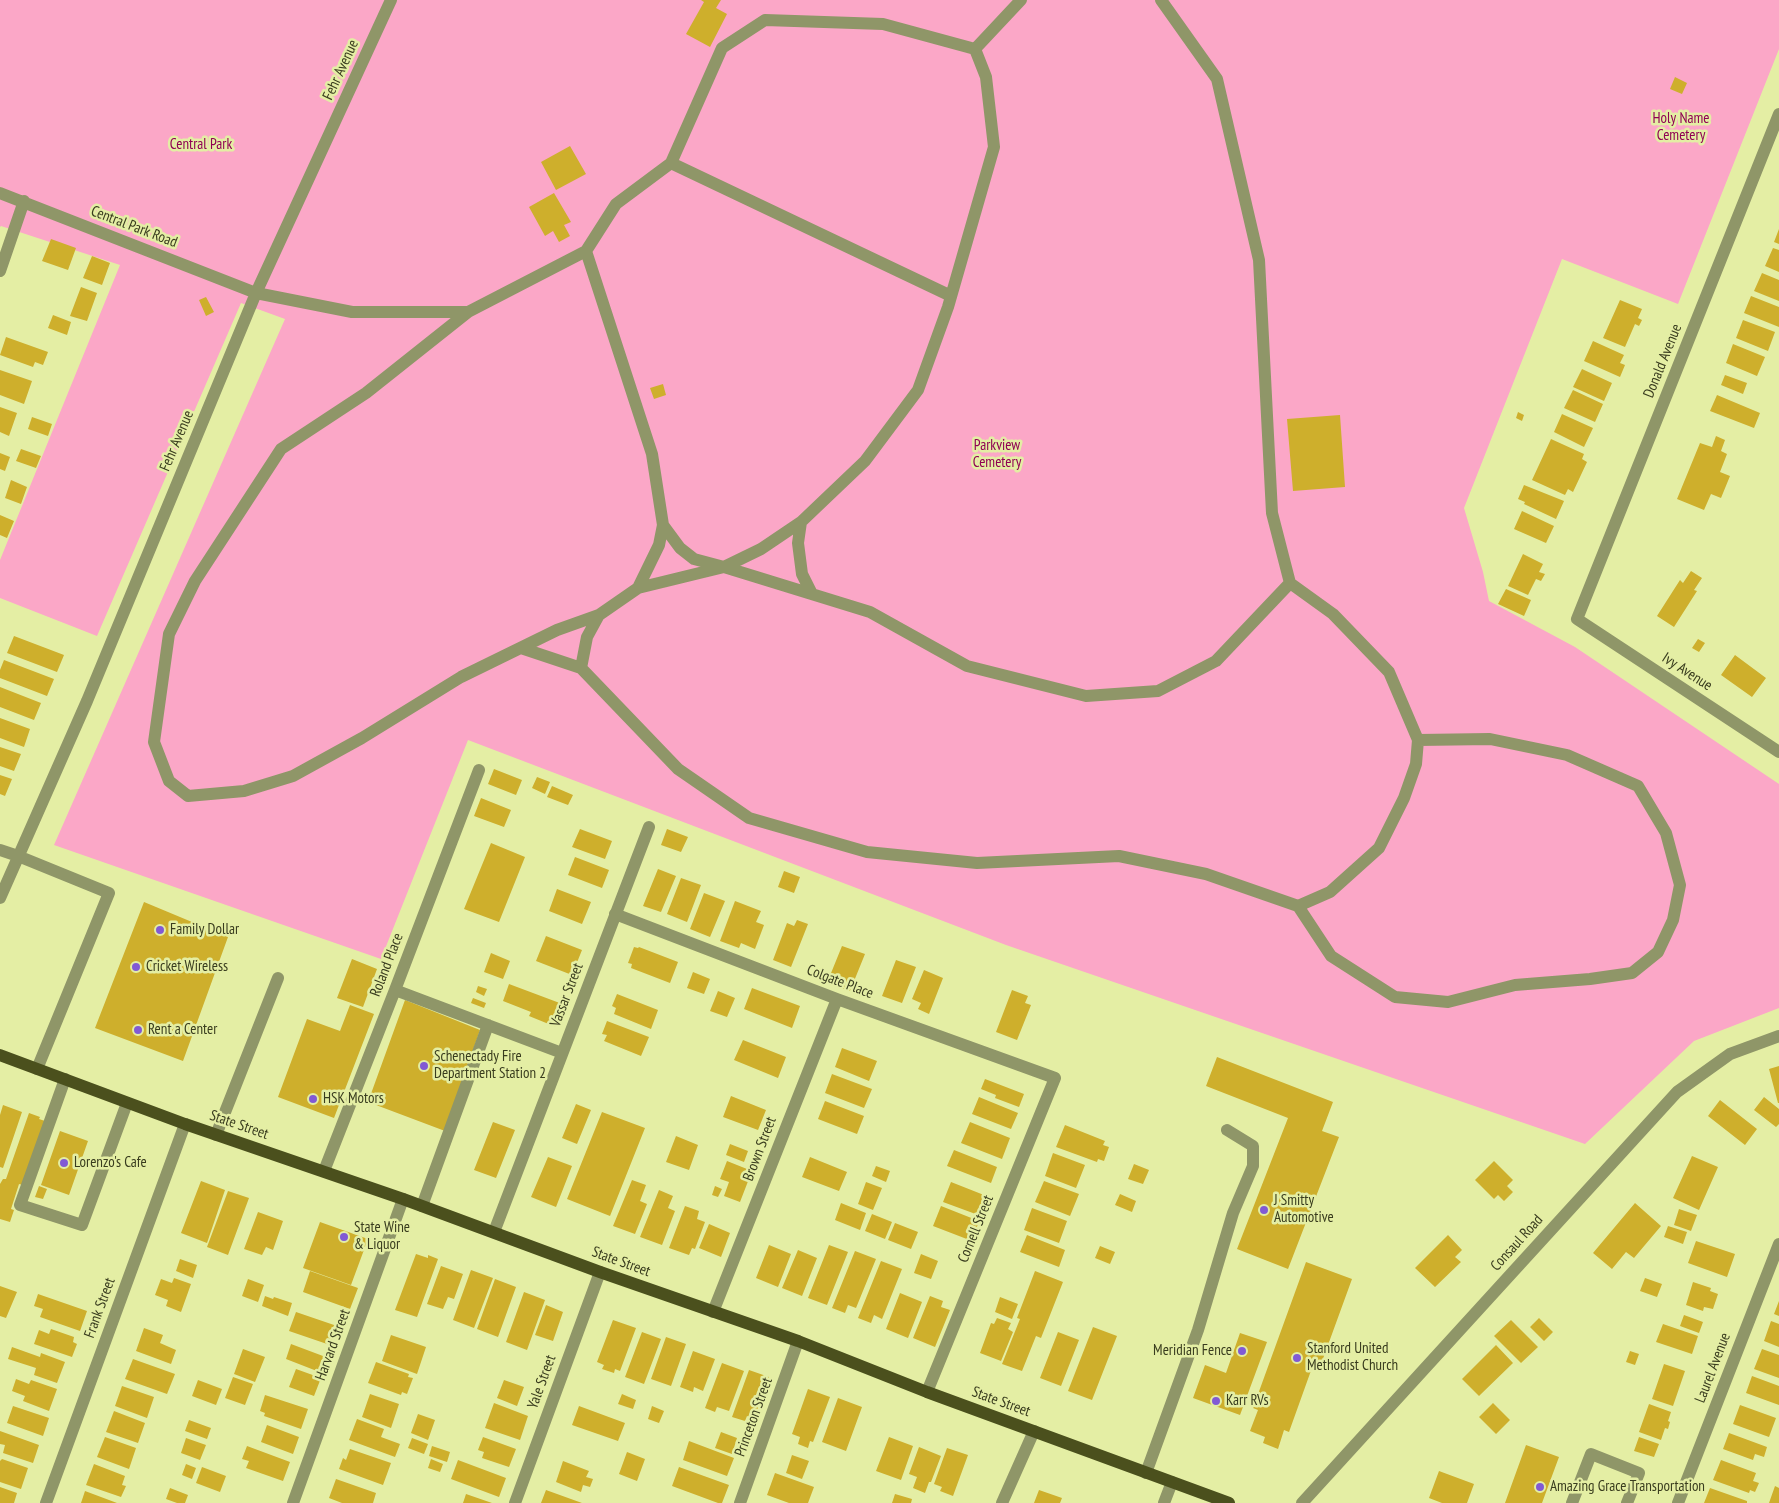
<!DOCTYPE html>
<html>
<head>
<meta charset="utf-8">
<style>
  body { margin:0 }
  canvas { display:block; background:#e4eea4 }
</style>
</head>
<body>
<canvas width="1779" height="1503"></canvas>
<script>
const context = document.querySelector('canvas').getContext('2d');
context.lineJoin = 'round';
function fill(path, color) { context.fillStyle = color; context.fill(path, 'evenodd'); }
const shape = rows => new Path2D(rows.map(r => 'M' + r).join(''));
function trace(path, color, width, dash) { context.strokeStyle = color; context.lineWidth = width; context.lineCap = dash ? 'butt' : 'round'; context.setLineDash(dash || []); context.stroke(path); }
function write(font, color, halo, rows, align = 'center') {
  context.font = font + ' "PT Sans Narrow",sans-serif'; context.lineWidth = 5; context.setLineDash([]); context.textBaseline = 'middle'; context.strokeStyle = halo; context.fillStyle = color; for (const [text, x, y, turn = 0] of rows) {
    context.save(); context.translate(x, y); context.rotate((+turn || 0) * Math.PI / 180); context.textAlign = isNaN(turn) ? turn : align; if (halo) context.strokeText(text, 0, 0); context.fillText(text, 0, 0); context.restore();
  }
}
fill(shape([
  [0,0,1779,0,1779,49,1678,304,1562,259,1464,508,1483,572,1489,601,1575,647,1779,784,1779,1008,1694,1041,1585,1144,1006,945,468,740,381,959,54,845,285,319,241,303,97,636,0,598,0,560,120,265,1,226,0,227]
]), '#fba7c7');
fill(shape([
  [701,0,721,0,716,8,727,14,710,47,686,34,704,2],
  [1675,77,1687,83,1682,94,1670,89],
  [570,146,586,174,556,190,541,162],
  [554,193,571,222,564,225,570,236,559,242,553,231,545,236,529,207],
  [1779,229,1779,244,1774,242],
  [51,239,76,248,68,270,42,261],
  [1773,248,1779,250,1779,272,1765,266],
  [92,256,110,263,102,285,83,278],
  [1762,273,1779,280,1779,301,1754,291],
  [81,287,97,293,87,321,70,316],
  [1751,296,1779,307,1779,327,1744,313],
  [206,297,214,312,206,316,199,300],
  [1620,300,1642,309,1638,318,1642,320,1639,326,1635,324,1625,347,1603,338],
  [53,315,71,322,67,335,48,328],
  [1743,320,1775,332,1768,351,1736,338],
  [6,337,48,352,43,365,35,362,33,367,0,355],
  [1593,341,1624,355,1620,363,1625,365,1620,377,1584,361],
  [1733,344,1765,357,1757,376,1726,363],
  [1582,369,1612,383,1604,401,1573,387],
  [0,370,32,381,24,404,0,395],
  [1725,375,1747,383,1743,394,1721,385],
  [663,384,666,395,654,399,650,388],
  [1573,390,1603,404,1595,422,1564,408],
  [1717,395,1760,413,1754,428,1710,411],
  [0,407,17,413,9,436,0,432],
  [1518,412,1524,415,1522,421,1516,418],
  [1562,414,1593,428,1584,447,1554,432],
  [1340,415,1345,487,1293,491,1287,419],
  [32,417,52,424,48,436,28,429],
  [1716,436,1725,440,1721,451,1727,454,1720,472,1730,476,1721,498,1711,494,1704,510,1677,499,1700,443,1712,447],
  [1551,439,1584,454,1582,459,1587,462,1573,492,1568,489,1565,495,1532,480],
  [21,449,41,456,36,468,16,461],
  [0,453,10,457,5,471,0,469],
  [11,480,27,487,21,504,5,498],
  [1524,485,1564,501,1556,519,1524,504,1525,502,1518,499],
  [1522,511,1554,526,1546,543,1514,529],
  [0,515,14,521,7,538,0,535],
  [1523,554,1543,564,1539,572,1545,574,1541,581,1536,579,1528,595,1508,586],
  [1691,571,1702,578,1694,590,1697,591,1674,627,1657,616,1680,580,1683,583],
  [1506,589,1531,600,1524,616,1498,604],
  [14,636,64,655,57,672,7,653],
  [1698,639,1705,643,1699,652,1692,648],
  [1735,655,1766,678,1752,697,1721,675],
  [4,660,54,679,47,696,0,678,0,670],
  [0,687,41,703,34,720,0,707],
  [0,718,30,729,24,747,0,738],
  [0,747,21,754,14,771,0,766],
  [494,769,522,780,516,795,488,784],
  [0,775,12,779,5,796,0,794],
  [537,777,550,782,545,794,532,788],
  [552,786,573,795,568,805,547,797],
  [481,798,511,810,504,827,474,816],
  [580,829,612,841,605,859,572,847],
  [667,829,688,837,681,852,661,845],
  [491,843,525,857,499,922,464,909],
  [575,857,609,870,602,888,568,875],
  [658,869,676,876,661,912,643,906],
  [784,871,800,877,794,893,778,887],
  [681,878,701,885,687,922,667,914],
  [557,889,591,902,582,924,549,911],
  [704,893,725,901,710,937,690,929],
  [735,901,761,911,756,922,764,925,755,949,741,943,739,948,720,941],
  [144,902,228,937,183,1061,95,1028],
  [797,920,808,924,791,967,773,960,787,923,794,926],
  [546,936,582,950,572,975,536,961],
  [842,946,865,954,850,991,827,983],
  [634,947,638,948,639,947,678,962,670,983,631,968,632,964,628,963],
  [491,953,510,961,503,979,484,972],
  [352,959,377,969,363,1007,337,998],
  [896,960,916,967,902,1003,882,996],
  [924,970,943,978,929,1014,918,1009,921,1003,912,999],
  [693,972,710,979,704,994,687,988],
  [509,984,565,1005,556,1027,529,1016,531,1012,503,1001],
  [478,986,487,989,484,996,476,992],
  [752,988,800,1006,792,1028,744,1009],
  [1012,990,1028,996,1025,1003,1031,1005,1017,1040,996,1032],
  [718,991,735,998,727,1017,710,1011],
  [617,994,658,1010,651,1029,614,1014,616,1008,612,1006],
  [473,998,486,1003,484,1008,471,1003],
  [405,1000,480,1030,445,1131,368,1102],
  [350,1005,374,1014,334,1118,278,1097,307,1019,340,1031],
  [607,1021,649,1037,641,1056,604,1041,607,1035,602,1034],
  [743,1040,786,1057,778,1078,734,1060],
  [842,1048,877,1061,869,1081,835,1067],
  [1217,1057,1333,1102,1322,1131,1339,1137,1288,1269,1237,1249,1288,1118,1206,1086],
  [1779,1066,1779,1103,1778,1103,1769,1069],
  [832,1074,872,1089,864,1108,825,1093],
  [985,1079,1024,1094,1019,1107,995,1098,996,1095,981,1089],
  [731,1096,766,1110,758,1130,723,1117],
  [979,1097,1018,1113,1011,1129,972,1114],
  [1764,1097,1779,1109,1779,1124,1776,1127,1754,1110],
  [1720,1100,1757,1129,1745,1145,1708,1116],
  [825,1101,864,1116,857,1134,818,1119],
  [576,1104,591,1110,577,1144,562,1138],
  [3,1105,22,1112,3,1168,0,1167,0,1115],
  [602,1112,645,1128,610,1216,567,1199],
  [29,1113,40,1117,39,1119,45,1121,23,1185,19,1184,11,1209,14,1210,10,1222,0,1219,0,1184,3,1179,6,1179],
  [493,1122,515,1130,496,1178,474,1170],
  [970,1122,1010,1138,1002,1159,961,1143],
  [1065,1125,1105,1141,1103,1145,1109,1147,1104,1161,1098,1159,1097,1162,1056,1147],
  [60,1131,88,1141,69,1195,41,1185],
  [676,1136,698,1145,689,1170,666,1162],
  [730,1144,748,1151,744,1162,726,1155],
  [954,1150,997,1167,991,1183,947,1166],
  [1053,1153,1085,1165,1076,1188,1045,1176],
  [1692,1156,1718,1167,1699,1210,1673,1198],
  [548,1157,572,1166,556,1207,531,1197],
  [810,1157,847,1172,839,1191,802,1177],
  [727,1161,752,1171,740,1202,724,1196,729,1182,720,1179],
  [1494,1161,1513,1180,1507,1186,1513,1192,1504,1201,1498,1195,1494,1199,1475,1180],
  [1134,1164,1149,1170,1143,1184,1128,1179],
  [876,1166,890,1171,886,1182,872,1176],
  [632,1180,646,1185,640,1201,647,1204,635,1234,613,1226],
  [201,1181,225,1190,207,1243,181,1233],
  [1044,1181,1079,1194,1070,1216,1035,1202],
  [866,1182,882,1188,873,1210,858,1204],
  [951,1182,989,1197,981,1216,943,1202],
  [39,1186,47,1189,43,1199,35,1197],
  [715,1186,722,1189,718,1197,712,1195],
  [659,1190,673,1196,668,1208,675,1211,662,1245,640,1237],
  [228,1191,249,1198,228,1255,207,1247],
  [1120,1194,1136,1201,1132,1212,1115,1205],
  [841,1203,866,1213,860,1230,835,1220],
  [1635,1203,1661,1226,1634,1258,1626,1252,1612,1269,1593,1253],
  [685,1206,699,1211,697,1219,705,1222,695,1249,692,1248,689,1255,669,1248],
  [941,1206,979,1221,972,1241,933,1226],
  [1032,1208,1067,1221,1059,1243,1024,1230],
  [1679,1209,1697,1215,1691,1231,1674,1225],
  [258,1212,283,1221,273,1250,266,1247,262,1255,244,1249],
  [872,1214,892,1222,885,1239,865,1231],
  [320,1222,368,1239,351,1285,303,1268],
  [895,1223,918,1232,911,1249,888,1240],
  [709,1224,730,1233,721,1257,699,1248],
  [1668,1226,1687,1232,1683,1244,1664,1237],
  [1027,1235,1065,1250,1059,1267,1020,1252],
  [1448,1235,1462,1250,1455,1257,1461,1262,1435,1287,1415,1268],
  [1696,1241,1735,1254,1727,1277,1688,1263],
  [769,1245,791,1254,778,1287,756,1278],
  [829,1245,848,1252,827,1305,808,1298],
  [1100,1246,1115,1252,1110,1264,1095,1258],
  [798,1250,817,1258,802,1296,782,1288],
  [855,1251,876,1259,856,1308,848,1305,845,1313,832,1308],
  [416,1254,428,1258,428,1255,438,1259,417,1317,395,1310],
  [921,1254,938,1261,931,1279,914,1273],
  [180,1259,197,1265,193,1278,176,1271],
  [881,1261,902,1269,882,1319,874,1315,871,1323,858,1318],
  [1306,1262,1352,1279,1320,1367,1313,1365,1289,1432,1284,1430,1278,1449,1263,1443,1265,1437,1250,1431,1258,1410,1253,1408],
  [441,1266,463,1274,454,1299,448,1297,443,1309,427,1304],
  [471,1270,493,1278,474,1328,453,1320],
  [310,1271,358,1288,350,1309,303,1292],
  [1035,1271,1063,1282,1041,1338,1036,1336,1022,1371,1002,1364,1020,1319,1017,1318],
  [174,1278,191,1284,181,1312,166,1306,168,1300,155,1295,161,1279,172,1283],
  [1645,1278,1662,1284,1657,1297,1640,1291],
  [248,1279,264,1285,258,1302,242,1296],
  [495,1279,516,1287,498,1337,477,1329],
  [1693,1282,1711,1288,1710,1291,1718,1294,1713,1309,1704,1307,1703,1311,1686,1305],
  [0,1286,17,1292,6,1318,0,1316],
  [524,1292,545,1300,527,1350,506,1342],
  [900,1293,922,1302,908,1338,886,1329],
  [38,1294,87,1311,80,1331,40,1317,43,1309,34,1306],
  [265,1296,273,1299,274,1297,292,1303,288,1316,262,1306],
  [930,1296,943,1301,941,1307,950,1310,935,1347,913,1338],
  [1000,1297,1018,1304,1012,1319,995,1312],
  [1779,1301,1779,1316,1774,1314],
  [546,1305,563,1312,553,1341,535,1335],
  [296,1312,337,1326,330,1345,289,1331],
  [1684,1315,1703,1322,1699,1333,1680,1326],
  [997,1318,1011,1323,1008,1329,1013,1332,1001,1361,980,1353,991,1323,994,1324],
  [1539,1318,1553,1332,1544,1341,1530,1327],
  [613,1320,636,1328,620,1371,615,1369,614,1373,602,1369,604,1365,597,1362],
  [1511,1320,1538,1347,1521,1363,1494,1336],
  [1771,1321,1779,1324,1779,1347,1764,1341],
  [1663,1324,1698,1336,1692,1354,1656,1342],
  [1093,1327,1117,1336,1092,1400,1068,1391],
  [144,1328,163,1335,160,1343,176,1350,171,1364,136,1351],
  [51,1329,74,1337,73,1342,77,1344,72,1357,34,1344,39,1330,49,1334],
  [642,1332,661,1339,644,1384,625,1377],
  [1058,1332,1079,1340,1061,1386,1040,1378],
  [1240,1333,1267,1342,1240,1415,1193,1398,1205,1365,1226,1373],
  [391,1335,426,1347,417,1374,382,1361],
  [666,1337,686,1344,671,1386,651,1379],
  [291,1344,331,1359,328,1366,325,1365,322,1373,286,1359],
  [1496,1345,1513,1363,1479,1396,1462,1379],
  [12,1347,40,1357,41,1353,65,1362,57,1383,34,1375,36,1368,8,1359],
  [243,1349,265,1357,255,1382,234,1374],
  [1762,1349,1779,1355,1779,1378,1754,1369],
  [693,1351,715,1359,703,1391,694,1387,693,1392,680,1387],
  [1630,1351,1639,1354,1635,1365,1626,1362],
  [133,1359,175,1374,167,1394,125,1379],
  [376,1362,409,1374,408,1377,413,1378,407,1394,402,1392,401,1395,368,1383],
  [722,1363,744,1371,729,1411,717,1407,715,1412,705,1408],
  [1664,1364,1685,1371,1673,1406,1652,1399],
  [296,1369,321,1378,314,1396,289,1387],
  [749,1370,769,1377,754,1419,747,1416,745,1421,732,1417],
  [1752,1376,1779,1386,1779,1405,1746,1393],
  [233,1377,253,1384,245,1405,225,1398],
  [16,1379,29,1384,31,1380,57,1389,49,1411,23,1401,25,1396,12,1391],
  [198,1380,222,1389,216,1405,192,1396],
  [504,1380,524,1387,517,1406,497,1398],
  [122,1386,154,1397,147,1418,115,1406],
  [808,1389,830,1397,813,1442,810,1441,808,1448,798,1444,800,1437,792,1434],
  [370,1394,399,1404,391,1428,362,1417],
  [622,1394,636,1400,633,1409,618,1404],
  [265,1395,308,1409,301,1429,264,1416,265,1413,260,1411],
  [838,1398,862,1407,846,1451,822,1442],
  [494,1403,528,1416,520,1440,485,1428],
  [1493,1403,1510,1420,1496,1434,1479,1417],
  [1649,1404,1671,1412,1668,1421,1670,1422,1668,1429,1665,1428,1661,1440,1639,1432],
  [1740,1405,1776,1418,1769,1437,1733,1424],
  [13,1406,49,1418,43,1436,7,1423],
  [579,1406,625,1423,618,1441,572,1425],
  [652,1406,664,1411,659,1423,648,1419],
  [114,1411,145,1423,138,1443,106,1432],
  [418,1414,435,1420,428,1440,411,1433],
  [357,1419,384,1429,381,1437,400,1444,395,1457,349,1440],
  [189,1420,211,1428,207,1439,185,1431],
  [267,1425,299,1437,293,1454,261,1442],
  [0,1431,39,1445,33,1463,3,1453,5,1445,0,1444],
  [721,1432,737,1438,732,1454,715,1448],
  [1729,1433,1767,1447,1764,1457,1755,1454,1753,1460,1723,1449],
  [105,1437,136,1448,129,1469,97,1457],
  [483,1437,516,1449,509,1467,482,1458,484,1452,478,1450],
  [889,1437,913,1446,901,1480,876,1471],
  [1639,1437,1659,1444,1654,1457,1634,1451],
  [186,1438,206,1445,200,1460,181,1453],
  [412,1438,428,1444,424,1454,408,1448],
  [689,1441,734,1458,727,1476,683,1460],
  [1526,1445,1559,1457,1542,1503,1505,1503],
  [247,1446,290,1462,283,1481,246,1468,249,1461,242,1459],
  [432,1446,450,1452,447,1462,429,1456],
  [919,1447,941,1456,931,1482,929,1482,925,1493,913,1488,917,1477,909,1474],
  [947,1448,968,1455,953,1496,940,1491,942,1487,934,1484],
  [350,1449,391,1463,383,1485,339,1469,343,1458,346,1460],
  [627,1452,645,1459,637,1481,619,1474],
  [792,1455,809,1461,802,1479,786,1473],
  [2,1459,28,1468,21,1489,0,1482,0,1461],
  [431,1459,443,1464,440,1472,428,1468],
  [458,1460,506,1478,499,1497,451,1479],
  [1721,1460,1756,1473,1753,1481,1759,1483,1755,1492,1750,1490,1749,1493,1713,1480],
  [563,1461,589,1471,586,1477,593,1479,590,1487,583,1485,581,1492,556,1482],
  [94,1464,125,1476,122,1485,126,1486,121,1497,86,1485],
  [186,1464,196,1468,192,1479,182,1475],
  [202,1467,226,1476,220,1492,196,1483],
  [679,1467,729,1485,722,1503,718,1503,672,1486],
  [1439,1471,1474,1484,1467,1503,1442,1503,1429,1498],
  [775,1473,814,1487,808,1503,789,1503,767,1495],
  [336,1479,376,1493,373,1503,342,1503,329,1498],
  [1775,1486,1779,1488,1779,1503,1769,1503],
  [0,1487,17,1493,14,1503,0,1503],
  [170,1488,188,1495,185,1503,177,1503,166,1499],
  [1710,1488,1747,1501,1747,1503,1704,1503],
  [546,1490,582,1503,541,1503],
  [1039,1490,1062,1498,1060,1503,1034,1503],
  [85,1491,117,1503,81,1503],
  [466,1494,492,1503,463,1503],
  [895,1494,912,1499,911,1503,892,1503]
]), '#ceaf2c');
trace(shape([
  [975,49,1021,0],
  [1779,114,1577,619,1779,752],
  [671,163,951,296],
  [0,193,256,293,352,312,468,312,586,251,616,204,671,163,722,48,765,20,883,24,975,49,986,77,994,147,948,307,918,390,865,461,801,522,798,543,802,574,812,594],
  [586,251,652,454,663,525,659,545,638,588],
  [0,271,24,201],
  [468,312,366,393,281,449,195,581,169,634,154,742,169,781,188,796,244,791,293,776,362,738,461,677,557,630,599,615],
  [663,525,680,548,694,559,724,567,761,549,801,522],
  [521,648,581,668,678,769,749,818,867,852,977,863,1119,856,1206,874,1298,906,1330,892,1379,848,1404,798,1416,764,1418,740,1389,672,1333,614,1290,583],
  [581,668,587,637,599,615,638,588,724,567,870,612,967,666,1086,696,1158,691,1216,661,1290,583,1272,513,1259,260,1217,79,1161,0],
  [0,850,18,856,109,893,37,1069],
  [0,898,87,701,256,293,391,0],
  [1298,906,1331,956,1395,997,1448,1002,1515,985,1590,979,1632,973,1658,952,1673,920,1680,885,1666,833,1638,786,1567,755,1490,739,1418,740],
  [615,914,837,999,1055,1078,927,1392],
  [395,990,562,1053],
  [65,1079,20,1205,82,1225,127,1103],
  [216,1135,278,978],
  [324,1171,395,990,479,770],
  [422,1206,488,1025],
  [494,1232,649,827],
  [713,1312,837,999],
  [1146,1473,1198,1330,1233,1213,1253,1166,1253,1146,1227,1130],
  [46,1503,185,1124],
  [293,1503,403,1199],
  [515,1503,600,1272],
  [740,1503,798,1341],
  [1002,1503,1034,1431],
  [1164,1503,1172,1482],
  [1302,1503,1677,1092,1730,1054,1779,1036],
  [1572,1503,1591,1454,1639,1473,1627,1503],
  [1678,1503,1779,1244]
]), '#8f9668', 12);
trace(shape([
  [0,1055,185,1124,403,1199,600,1272,798,1341,927,1392,1229,1503]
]), '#4b501d', 12);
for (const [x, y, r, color] of [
  [160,930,5,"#815ad4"],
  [136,967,5,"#815ad4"],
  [138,1030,5,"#815ad4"],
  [424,1066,5,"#815ad4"],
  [313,1099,5,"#815ad4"],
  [64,1163,5,"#815ad4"],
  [1264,1210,5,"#815ad4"],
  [344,1237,5,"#815ad4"],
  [1242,1351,5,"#815ad4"],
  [1297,1358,5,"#815ad4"],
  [1216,1401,5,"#815ad4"],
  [1540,1487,5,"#815ad4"]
]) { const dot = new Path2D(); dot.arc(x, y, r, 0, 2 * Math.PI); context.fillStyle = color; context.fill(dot); trace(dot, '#e4eea4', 2); }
write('15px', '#393c1e', '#e4eea4', [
  ["Fehr Avenue",341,70,-65],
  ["Central Park Road",134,227,21],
  ["Donald Avenue",1663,361,-68],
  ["Fehr Avenue",177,441,-67],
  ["Ivy Avenue",1687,672,33],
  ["Roland Place",387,965,-69],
  ["Colgate Place",840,982,21],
  ["Vassar Street",567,995,-69],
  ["State Street",239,1125,19],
  ["Brown Street",760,1149,-69],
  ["Cornell Street",976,1229,-68],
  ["Consaul Road",1517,1243,-48],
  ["State Street",621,1262,20],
  ["Frank Street",100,1308,-70],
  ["Harvard Street",333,1345,-70],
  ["Laurel Avenue",1713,1368,-69],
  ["Yale Street",542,1382,-70],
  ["State Street",1001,1402,20],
  ["Princeton Street",754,1417,-70]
]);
write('15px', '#8f0153', '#e4eea4', [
  ["Holy Name",1681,119],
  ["Cemetery",1681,136],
  ["Central Park",201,145],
  ["Parkview",997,446],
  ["Cemetery",997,463]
]);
write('15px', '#393c1e', '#e4eea4', [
  ["Family Dollar",170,930],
  ["Cricket Wireless",146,967],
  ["Rent a Center",148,1030],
  ["Schenectady Fire",434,1057],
  ["Department Station 2",434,1074],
  ["HSK Motors",323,1099],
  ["Lorenzo's Cafe",74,1163],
  ["J Smitty",1274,1201],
  ["Automotive",1274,1218],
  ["State Wine",354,1228],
  ["& Liquor",354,1245],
  ["Stanford United",1307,1349],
  ["Methodist Church",1307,1366],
  ["Meridian Fence",1232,1351,"right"],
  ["Karr RVs",1226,1401],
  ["Amazing Grace Transportation",1550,1487]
], 'left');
</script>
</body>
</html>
